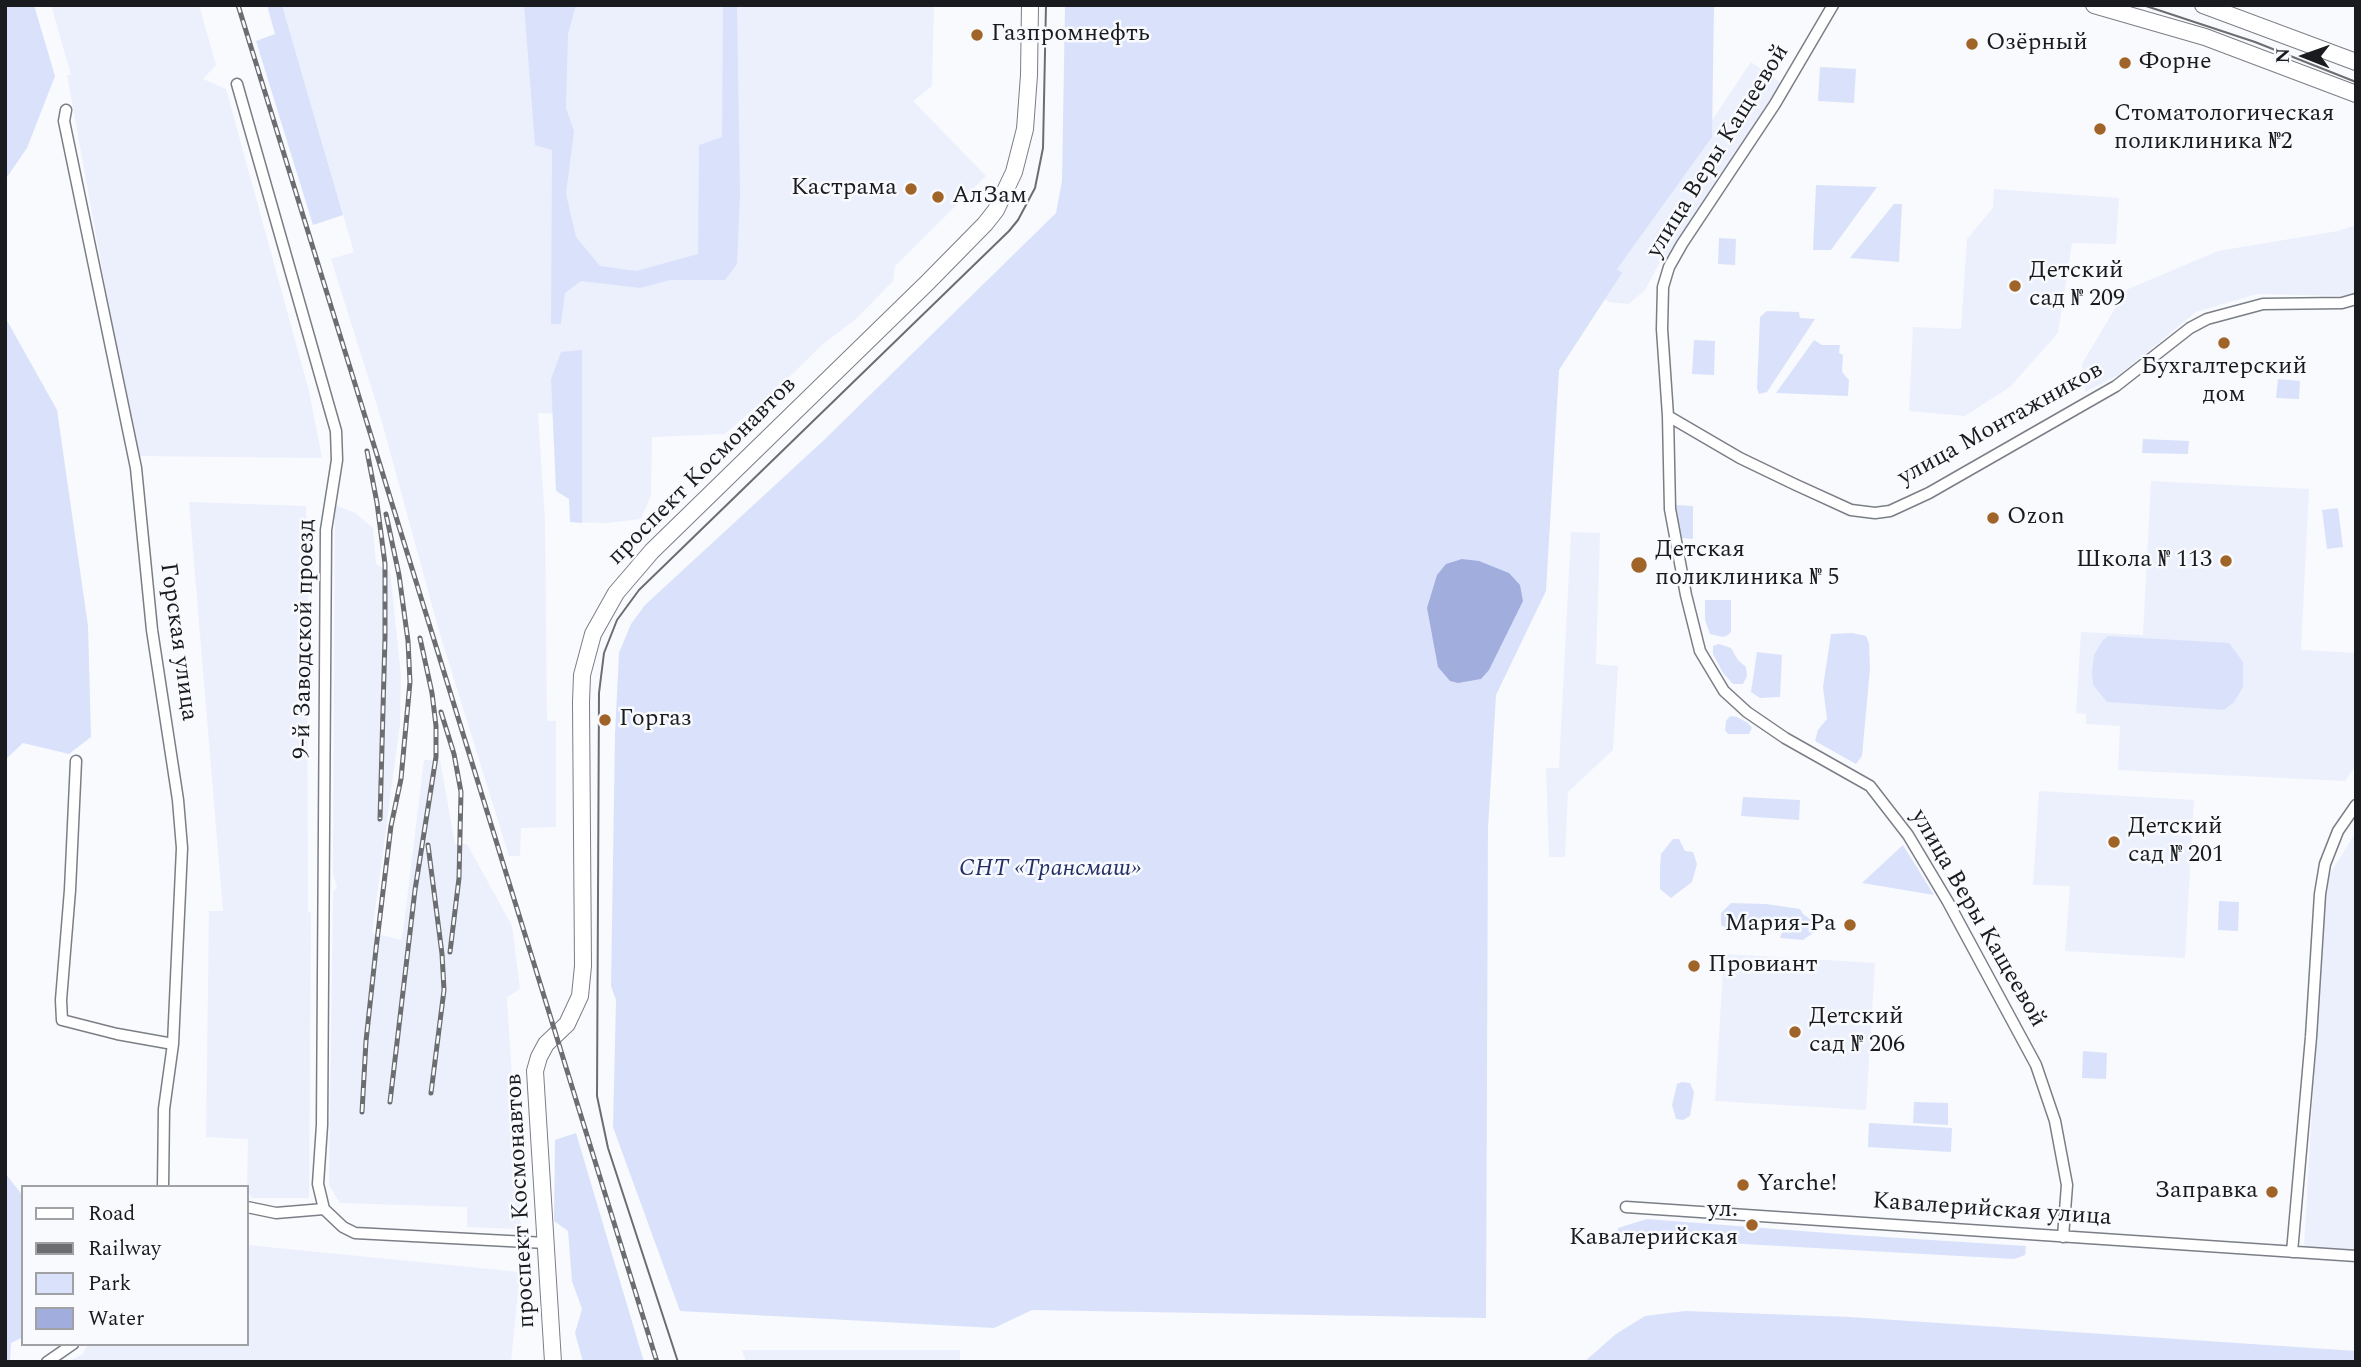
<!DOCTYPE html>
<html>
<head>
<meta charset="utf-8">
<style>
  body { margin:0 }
  #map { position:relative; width:2361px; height:1367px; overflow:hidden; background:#f8fafd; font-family:Spectral,serif }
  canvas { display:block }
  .frame { position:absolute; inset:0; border:7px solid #1a1b1e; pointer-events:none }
  .legend { position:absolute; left:21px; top:1185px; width:228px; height:161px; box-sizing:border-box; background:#f8fafd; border:2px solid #9fa1a4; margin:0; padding:9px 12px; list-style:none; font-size:21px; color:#1a1b1e }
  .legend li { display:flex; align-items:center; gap:14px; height:35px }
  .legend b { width:35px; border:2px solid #9fa1a4 }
  .north { position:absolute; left:2270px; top:21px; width:70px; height:70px; -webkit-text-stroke:5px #f8fafd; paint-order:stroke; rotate:271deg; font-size:19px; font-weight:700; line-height:28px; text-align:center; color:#1a1b1e }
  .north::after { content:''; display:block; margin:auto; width:24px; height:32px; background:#1a1b1e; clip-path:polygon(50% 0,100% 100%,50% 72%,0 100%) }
</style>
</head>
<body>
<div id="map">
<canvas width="2361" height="1367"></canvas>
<div class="frame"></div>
<ul class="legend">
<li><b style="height:9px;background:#fff"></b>Road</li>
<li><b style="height:9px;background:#6c6d70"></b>Railway</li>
<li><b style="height:19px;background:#dae2fb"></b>Park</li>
<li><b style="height:19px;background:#a1aedd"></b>Water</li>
</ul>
<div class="north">N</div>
</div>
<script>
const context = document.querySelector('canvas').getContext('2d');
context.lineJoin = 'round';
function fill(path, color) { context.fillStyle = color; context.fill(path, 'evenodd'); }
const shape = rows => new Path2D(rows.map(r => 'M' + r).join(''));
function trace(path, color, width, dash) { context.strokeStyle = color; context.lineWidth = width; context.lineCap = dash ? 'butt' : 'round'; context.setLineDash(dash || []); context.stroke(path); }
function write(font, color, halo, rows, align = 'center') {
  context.font = font + ' Spectral,serif'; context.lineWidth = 5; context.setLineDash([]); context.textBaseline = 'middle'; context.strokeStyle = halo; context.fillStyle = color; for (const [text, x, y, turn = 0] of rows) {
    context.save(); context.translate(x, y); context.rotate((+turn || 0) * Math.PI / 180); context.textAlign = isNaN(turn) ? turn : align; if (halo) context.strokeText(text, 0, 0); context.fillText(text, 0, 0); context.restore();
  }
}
fill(shape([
  [51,5,199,5,216,65,203,79,226,89,309,391,322,458,136,456,67,75,71,75],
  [282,5,934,5,932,86,913,101,986,176,903,258,895,266,893,281,856,319,823,344,783,383,725,434,652,437,651,495,641,519,607,523,570,522,567,414,538,413,545,521,547,721,556,721,556,827,521,828,520,856,509,856,439,631,380,415,331,259,354,252],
  [1751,62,1781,83,1666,262,1661,260,1645,290,1629,304,1609,302,1605,299,1621,273,1616,269,1711,137,1711,122],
  [1994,189,2119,198,2116,244,2072,243,2058,333,2010,387,1965,416,1909,411,1913,327,1961,329,1967,239,1993,208],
  [2356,225,2356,292,2353,296,2257,294,2196,312,2119,375,2085,392,2082,364,2126,290,2218,251,2338,231],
  [2151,481,2309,489,2301,650,2356,653,2356,765,2345,781,2118,770,2120,726,2086,724,2086,714,2076,713,2081,632,2143,635],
  [189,502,306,506,307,554,315,556,307,606,308,912,311,913,309,1198,252,1198,247,1191,248,1139,206,1137,209,911,223,911],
  [335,505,355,513,373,528,376,564,390,572,401,675,400,724,372,933,402,940,424,760,440,760,455,844,467,844,512,926,520,989,507,997,521,1229,467,1227,467,1207,340,1203,329,1185,333,893,337,886,333,874],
  [1571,532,1600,533,1596,664,1618,666,1613,750,1568,792,1565,857,1549,857,1546,768,1559,768],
  [2039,791,2194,800,2185,958,2065,951,2070,886,2033,885],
  [2356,832,2356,1250,2304,1247,2325,882],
  [1724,954,1875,963,1866,1110,1715,1101],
  [247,1245,520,1272,511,1362,67,1362,83,1354,88,1344,247,1344],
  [742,1350,960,1350,960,1362,746,1362]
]), '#ecf0fd');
fill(shape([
  [5,5,34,5,55,76,27,148,5,180],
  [267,5,282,5,343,215,313,225,256,41,275,34],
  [524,5,576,5,568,34,566,108,574,131,566,194,576,237,600,266,636,271,698,254,699,145,722,137,723,5,737,5,740,194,737,264,725,280,670,280,640,288,581,281,565,293,561,324,551,324,552,150,535,145],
  [1065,5,1714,5,1712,137,1617,269,1622,273,1559,370,1546,591,1496,695,1488,828,1486,1318,1032,1310,994,1328,680,1311,613,1127,616,1000,611,986,615,734,619,653,631,624,645,605,824,440,1056,213,1062,181],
  [1820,67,1856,69,1854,103,1818,101],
  [1816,185,1877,187,1831,250,1813,250],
  [1894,204,1902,204,1899,262,1850,258],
  [1719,238,1736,239,1735,265,1718,264],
  [1767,311,1799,312,1800,318,1815,319,1767,392,1759,394,1757,388,1760,317],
  [5,317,57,410,88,626,91,737,69,754,23,743,7,758,7,977,5,982],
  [1694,340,1715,341,1714,375,1692,374],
  [1814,340,1822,345,1840,345,1839,353,1843,355,1842,372,1849,380,1848,396,1776,393],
  [582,350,582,523,570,522,569,499,556,491,551,379,561,352],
  [2278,379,2300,381,2299,399,2276,398],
  [2143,439,2189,441,2188,454,2142,453],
  [1675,505,1693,506,1693,539,1681,538],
  [2338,508,2343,547,2327,549,2322,510],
  [1705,600,1731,600,1731,632,1728,635,1723,637,1710,634,1705,620],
  [1852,633,1866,636,1869,643,1870,668,1862,756,1856,764,1815,741,1818,730,1827,719,1823,687,1831,634],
  [2108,636,2229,643,2243,662,2243,687,2234,702,2224,710,2107,702,2093,685,2092,672,2094,655,2103,640],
  [1719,644,1731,648,1738,660,1746,667,1747,676,1743,684,1733,684,1723,673,1713,654,1713,646],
  [1757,652,1782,655,1780,697,1760,698,1751,692],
  [1730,716,1737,717,1748,723,1752,728,1749,734,1728,734,1725,730,1726,721],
  [1743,797,1800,800,1799,820,1741,816],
  [1673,839,1679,839,1685,851,1693,852,1697,864,1692,882,1671,898,1660,889,1660,868,1661,854],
  [1903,845,1934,895,1862,883],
  [2219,901,2239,902,2238,931,2218,930],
  [1731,903,1766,904,1800,909,1803,914,1818,925,1814,932,1803,940,1780,938,1782,932,1788,930,1788,927,1762,928,1748,927,1730,930,1721,925,1721,913],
  [2083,1051,2107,1053,2106,1079,2082,1078],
  [1682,1082,1690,1083,1694,1092,1690,1116,1683,1120,1676,1119,1672,1105,1677,1084],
  [1914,1102,1948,1103,1948,1125,1913,1123],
  [1869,1123,1952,1128,1951,1152,1868,1147],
  [576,1133,644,1362,583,1362,575,1333,582,1309,572,1281,568,1231,554,1221,555,1140],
  [5,1173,23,1196,23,1337,11,1343,10,1362,5,1362],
  [1647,1219,1853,1235,2026,1246,2025,1255,2014,1259,1617,1237,1618,1228],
  [1685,1311,1850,1317,2356,1351,2356,1362,1584,1362,1616,1334,1645,1316]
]), '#dae2fb');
fill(shape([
  [1462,559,1479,561,1509,573,1520,585,1523,601,1489,670,1481,679,1458,683,1450,681,1438,667,1427,608,1437,575,1446,564]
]), '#a1aedd');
const street = shape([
  [1833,5,1775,104,1682,244,1669,267,1663,287,1662,329,1668,416,1670,509,1686,595,1700,651,1724,691,1747,712,1785,738,1870,786,1908,835,1948,902,2036,1065,2055,1121,2067,1185,2063,1237],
  [237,84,336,431,337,460,326,530,322,1125,318,1184,324,1209],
  [66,110,64,121,136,468,152,630,178,800,182,848,173,1044,164,1109,163,1187],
  [1668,416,1740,458,1794,484,1851,510,1875,513,1890,511,1929,493,2116,386,2190,328,2207,319,2263,304,2342,303,2356,299],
  [76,761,70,890,61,1000,62,1020,117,1034,173,1044],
  [247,1207,276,1213,324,1209],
  [1626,1207,2356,1256],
  [324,1209,343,1227,355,1233,546,1243],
  [2292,1252,2311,1037,2320,894,2325,864,2338,831,2356,805],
  [47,1362,73,1344]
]);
const secondary = shape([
  [2094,5,2205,37,2356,94],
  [2203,5,2356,62],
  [553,1362,535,1071,539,1057,546,1044,567,1024,580,996,583,966,581,702,582,675,593,634,616,593,652,551,927,283,985,224,996,210,1014,172,1025,129,1029,75,1030,5]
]);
trace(street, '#7b7e86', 13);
trace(secondary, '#7b7e86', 18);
trace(street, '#fff', 10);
trace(secondary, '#fff', 16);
trace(shape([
  [2143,5,2255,42,2356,82],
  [678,1362,608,1148,597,1096,599,693,604,653,617,620,639,590,1009,231,1018,220,1035,188,1043,148,1046,5]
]), '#6c6d70', 2);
const rail = shape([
  [238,5,657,1362],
  [367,451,377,503,385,564,385,637,380,819],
  [441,712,454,754,461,792,459,878,450,952],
  [428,845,442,954,444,990,431,1093],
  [390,1102,415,890,436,757,436,726,432,693,420,638],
  [362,1112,366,1041,376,949,391,826,401,779,410,682,408,641,399,575,386,514]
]);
trace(rail, '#6c6d70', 5);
trace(rail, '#f8fafd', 2.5, [8]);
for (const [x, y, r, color] of [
  [977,35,7,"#a16428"],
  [1972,44,7,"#a16428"],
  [2125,63,7,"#a16428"],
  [2100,129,7,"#a16428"],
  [911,189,7,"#a16428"],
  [938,197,7,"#a16428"],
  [2015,286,7,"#a16428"],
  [2224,343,7,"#a16428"],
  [1993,518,7,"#a16428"],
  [2226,561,7,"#a16428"],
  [1639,565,9,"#a16428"],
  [605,720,7,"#a16428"],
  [2114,842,7,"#a16428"],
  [1850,925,7,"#a16428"],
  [1694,966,7,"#a16428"],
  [1795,1032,7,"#a16428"],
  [1743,1185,7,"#a16428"],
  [2272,1192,7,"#a16428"],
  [1752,1225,7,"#a16428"]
]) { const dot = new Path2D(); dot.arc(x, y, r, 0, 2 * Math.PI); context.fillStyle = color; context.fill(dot); trace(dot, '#f8fafd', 2.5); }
write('24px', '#1a1b1e', '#f8fafd', [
  ["Газпромнефть",991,35],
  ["Озёрный",1986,44],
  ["Форне",2139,63],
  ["Стоматологическая",2114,115],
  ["поликлиника №2",2114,143],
  ["Кастрама",897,189,"right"],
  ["АлЗам",952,197],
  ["Детский",2029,272],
  ["сад № 209",2029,300],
  ["Бухгалтерский",2224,368,"center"],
  ["дом",2224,396,"center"],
  ["Ozon",2007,518],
  ["Детская",1655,551],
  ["поликлиника № 5",1655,579],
  ["Школа № 113",2212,561,"right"],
  ["Горгаз",619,720],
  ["Детский",2128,828],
  ["сад № 201",2128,856],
  ["Мария-Ра",1836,925,"right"],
  ["Провиант",1708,966],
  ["Детский",1809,1018],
  ["сад № 206",1809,1046],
  ["Yarche!",1757,1185],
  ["Заправка",2258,1192,"right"],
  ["ул.",1738,1211,"right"],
  ["Кавалерийская",1738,1239,"right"]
], 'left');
write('24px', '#1a1b1e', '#f8fafd', [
  ["улица Веры Кащеевой",1719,152,-58],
  ["улица Монтажников",2001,425,-29],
  ["проспект Космонавтов",703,472,-45],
  ["9-й Заводской проезд",306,639,-89],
  ["Горская улица",177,642,82],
  ["улица Веры Кащеевой",1977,919,60],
  ["проспект Космонавтов",522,1201,-93],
  ["Кавалерийская улица",1992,1211,4]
]);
write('italic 24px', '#242f66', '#f8fafd', [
  ["СНТ «Трансмаш»",1050,870]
]);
</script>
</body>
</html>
